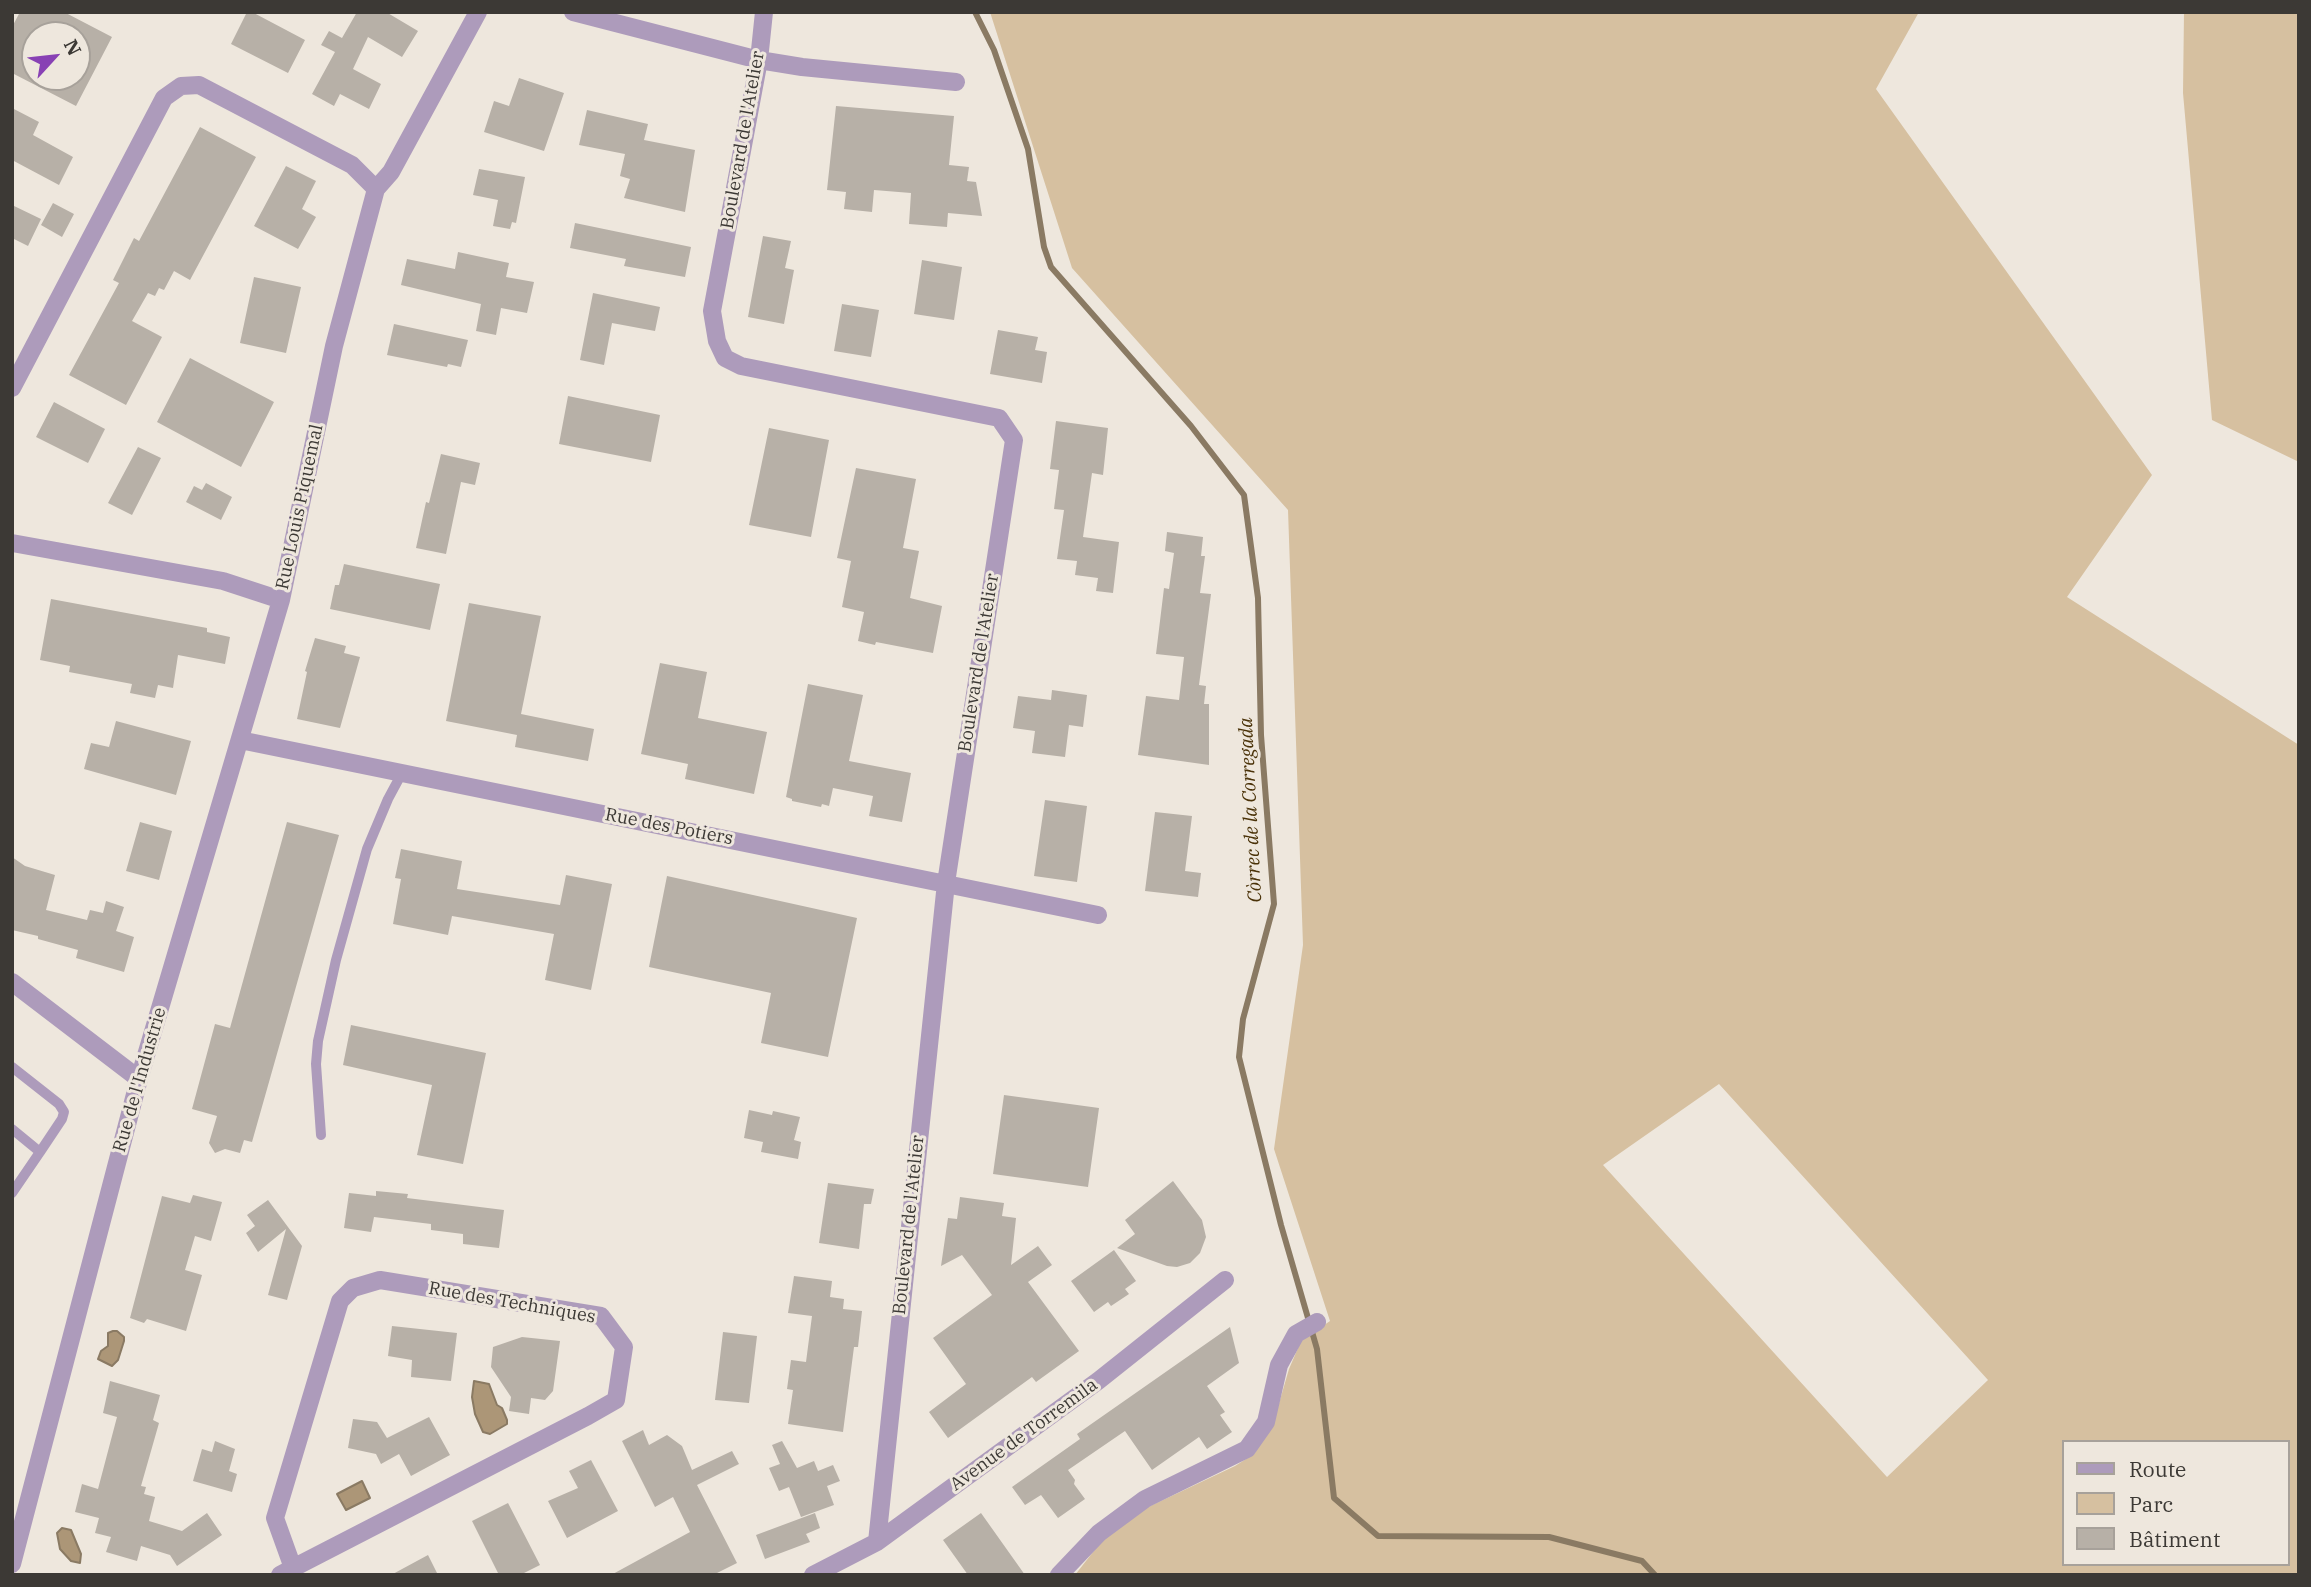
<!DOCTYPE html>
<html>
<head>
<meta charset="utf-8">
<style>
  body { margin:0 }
  #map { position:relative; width:2311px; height:1587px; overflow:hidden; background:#eee7dd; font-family:"IBM Plex Serif",serif }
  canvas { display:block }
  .frame { position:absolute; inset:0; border:14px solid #3c3935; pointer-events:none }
  .legend { position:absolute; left:2062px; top:1440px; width:228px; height:126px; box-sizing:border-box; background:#eee7dd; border:2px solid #a7a19a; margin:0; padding:9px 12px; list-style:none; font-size:21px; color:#3c3935 }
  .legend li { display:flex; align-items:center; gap:14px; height:35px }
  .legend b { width:35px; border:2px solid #a7a19a }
  .north { position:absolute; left:21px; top:21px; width:70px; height:70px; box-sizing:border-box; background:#eee7dd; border:2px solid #a7a19a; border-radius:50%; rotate:63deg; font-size:19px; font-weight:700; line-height:28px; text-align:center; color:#3c3935 }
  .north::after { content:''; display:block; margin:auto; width:24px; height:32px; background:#8841b4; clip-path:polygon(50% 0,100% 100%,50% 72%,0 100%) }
</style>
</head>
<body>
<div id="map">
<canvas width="2311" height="1587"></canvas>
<div class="frame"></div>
<ul class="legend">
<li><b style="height:9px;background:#ad9bbb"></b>Route</li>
<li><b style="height:19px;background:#d6c0a0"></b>Parc</li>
<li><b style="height:19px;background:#b7b0a7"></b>Bâtiment</li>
</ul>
<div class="north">N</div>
</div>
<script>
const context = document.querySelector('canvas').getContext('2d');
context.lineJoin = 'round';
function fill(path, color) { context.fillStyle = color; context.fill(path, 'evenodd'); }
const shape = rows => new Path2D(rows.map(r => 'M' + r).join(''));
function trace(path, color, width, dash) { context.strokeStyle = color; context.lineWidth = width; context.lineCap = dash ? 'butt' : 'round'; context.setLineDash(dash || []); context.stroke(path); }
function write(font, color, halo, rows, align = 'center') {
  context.font = font + ' "IBM Plex Serif",serif'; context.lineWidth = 6; context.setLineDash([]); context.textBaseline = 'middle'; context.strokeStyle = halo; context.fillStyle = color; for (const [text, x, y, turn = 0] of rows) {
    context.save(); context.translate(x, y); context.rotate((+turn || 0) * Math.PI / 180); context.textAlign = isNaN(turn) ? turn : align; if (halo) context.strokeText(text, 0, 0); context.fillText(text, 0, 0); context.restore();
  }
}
fill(shape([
  [990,12,1919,12,1876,89,2152,475,2067,597,2299,745,2299,1575,1075,1575,1108,1533,1144,1509,1235,1466,1254,1454,1273,1424,1289,1369,1301,1341,1330,1321,1274,1149,1303,945,1288,510,1072,268],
  [1719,1084,1988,1380,1887,1477,1603,1165],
  [2064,1442,2288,1442,2288,1564,2064,1564],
  [2184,12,2299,12,2299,462,2212,420,2183,93]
]), '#d6c0a0');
const water = shape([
  [113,1331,117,1331,124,1337,124,1341,118,1360,112,1366,98,1359,101,1351,108,1346,108,1333,113,1331],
  [474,1381,489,1384,497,1405,502,1408,507,1420,507,1424,490,1434,483,1432,475,1414,472,1397,474,1381],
  [362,1481,370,1498,346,1510,337,1494,362,1481],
  [62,1528,71,1530,81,1554,80,1563,71,1561,60,1549,57,1533,62,1528]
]);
fill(water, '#ac9677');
trace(water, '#8a7a63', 2);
trace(shape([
  [975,12,994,50,1028,149,1044,247,1051,267,1191,426,1244,495,1258,598,1261,735,1274,904,1243,1019,1239,1057,1281,1225,1317,1349,1334,1498,1378,1536,1549,1537,1642,1561,1655,1575]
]), '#8a7a63', 6);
fill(shape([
  [20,12,64,12,112,37,76,106,12,73,12,27],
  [35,35,77,35,77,77,35,77],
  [247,12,252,12,305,40,288,73,231,44],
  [357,12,386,12,418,31,402,57,368,37,353,69,381,84,369,109,340,94,334,106,312,94,335,52,321,45,329,31,342,38],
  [519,78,564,93,544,151,484,132,494,101,509,106],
  [836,106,954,116,949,165,969,167,967,181,976,182,982,216,948,213,947,227,909,224,911,193,874,190,872,212,844,209,846,192,827,190],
  [12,108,39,122,33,135,73,157,59,185,12,160],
  [587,110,648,124,644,140,695,150,685,212,624,198,630,179,620,176,625,154,579,145],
  [200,127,256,157,190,280,174,271,164,290,159,288,155,296,148,293,132,321,162,337,126,405,69,375,119,283,113,280,134,238,139,241],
  [286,166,316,181,302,209,316,217,298,249,254,226],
  [479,169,525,177,516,223,512,222,510,229,493,226,498,200,473,195],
  [53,203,74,214,62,237,41,225],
  [12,205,41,219,28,246,12,238],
  [575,223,691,247,685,277,624,266,626,259,570,248],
  [763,236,791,241,785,268,794,270,784,324,748,317],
  [458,252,509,263,506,277,534,282,527,313,501,308,496,335,476,331,481,304,401,285,407,259,455,269],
  [922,260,962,267,954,320,914,314],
  [254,277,301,287,286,353,240,343],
  [593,293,660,307,655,331,612,323,604,365,580,360],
  [842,304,879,310,871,357,834,351],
  [394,324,468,340,461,367,448,364,447,367,387,355],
  [998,330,1038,337,1035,350,1047,352,1042,383,990,374],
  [190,358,274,402,241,467,157,422],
  [568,396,660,415,651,462,559,444],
  [54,402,105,429,88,463,36,437],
  [1056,421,1108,428,1103,475,1092,473,1083,537,1119,542,1113,593,1096,591,1098,578,1075,575,1077,561,1057,559,1064,510,1054,509,1059,470,1050,469],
  [769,428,829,440,811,537,749,525],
  [138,447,161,458,132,515,108,503],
  [441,454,480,463,475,485,461,482,446,554,416,548,426,502,429,503],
  [856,468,916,479,903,548,919,551,910,598,942,606,933,653,876,642,875,645,858,641,864,612,842,607,851,561,837,558],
  [206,483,232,497,221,520,186,502,194,486,202,490],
  [1167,532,1203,537,1201,556,1205,556,1200,593,1211,594,1199,685,1206,686,1204,704,1209,704,1209,765,1138,755,1146,696,1179,700,1184,657,1156,654,1164,588,1169,589,1174,553,1165,551],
  [344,564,440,584,430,630,330,609,335,585,339,585],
  [51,599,207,628,207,632,230,637,225,664,178,655,173,688,158,685,155,698,130,693,132,684,69,672,70,666,40,660],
  [469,603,541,616,521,714,594,729,588,761,515,747,517,735,446,721],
  [315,638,346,646,344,653,360,657,340,728,297,719,307,672,305,671],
  [660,663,707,672,698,718,767,732,754,794,685,779,688,764,641,754],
  [808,684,863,695,849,761,911,773,902,822,869,816,873,796,833,788,829,806,822,804,821,807,792,801,792,799,786,797],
  [1052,690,1087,695,1083,727,1069,725,1065,757,1032,753,1035,731,1013,728,1018,696,1051,700],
  [116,721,191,741,176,795,84,769,91,743,109,747],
  [1045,800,1087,806,1077,882,1034,876],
  [1155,812,1192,816,1185,871,1201,873,1198,897,1145,891],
  [140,822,172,831,159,880,126,871],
  [287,822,339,835,252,1142,244,1140,240,1153,225,1149,215,1153,209,1143,217,1116,192,1109,215,1024,230,1028],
  [401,849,462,861,457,889,560,905,566,875,612,884,591,990,545,980,554,934,452,916,448,935,393,924,401,879,395,878],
  [12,857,25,866,55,875,46,910,87,920,90,910,103,913,106,901,124,907,116,931,134,937,124,972,76,958,78,950,38,939,38,936,12,930],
  [667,876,857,918,828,1057,761,1043,771,993,649,967],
  [351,1025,486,1053,463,1164,417,1155,432,1085,343,1065],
  [1004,1095,1099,1108,1088,1187,993,1174],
  [749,1110,772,1115,773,1111,800,1117,794,1140,801,1142,798,1159,761,1152,763,1142,744,1138],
  [1173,1181,1202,1220,1206,1237,1200,1253,1190,1263,1177,1267,1167,1266,1117,1248,1135,1234,1125,1220],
  [828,1183,874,1189,871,1204,864,1204,859,1249,819,1243],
  [376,1191,408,1194,407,1198,504,1210,499,1248,463,1244,463,1234,431,1230,431,1224,374,1217,371,1232,344,1228,349,1193,376,1196],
  [193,1195,222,1202,211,1241,195,1236,185,1270,202,1275,186,1331,147,1319,144,1323,130,1318,162,1196,190,1203],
  [960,1197,1004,1203,1002,1216,1016,1218,1011,1265,1038,1246,1052,1265,1028,1282,1079,1351,1036,1382,1032,1377,948,1438,929,1412,966,1384,933,1338,992,1295,962,1255,941,1266,948,1218,957,1219],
  [268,1200,302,1246,287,1300,268,1295,286,1229,258,1252,246,1233,255,1226,247,1215],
  [1114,1250,1136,1281,1125,1289,1129,1294,1111,1306,1108,1302,1094,1312,1071,1281],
  [794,1276,832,1281,830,1297,844,1299,843,1309,862,1311,858,1347,854,1347,843,1432,788,1424,793,1390,787,1389,791,1360,806,1362,812,1316,788,1313],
  [392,1326,457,1333,451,1381,411,1377,412,1360,388,1356],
  [1230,1327,1239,1363,1207,1386,1225,1412,1220,1415,1232,1432,1207,1449,1199,1437,1152,1470,1125,1431,1068,1470,1075,1480,1074,1484,1085,1499,1058,1518,1041,1495,1025,1505,1012,1487,1080,1439,1077,1434],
  [723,1332,757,1336,749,1403,715,1400],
  [522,1337,560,1341,553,1391,545,1400,531,1398,529,1414,509,1411,511,1397,491,1367,493,1347],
  [110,1381,160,1395,153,1420,159,1423,141,1486,146,1487,144,1494,155,1497,149,1521,182,1531,207,1513,222,1535,177,1566,170,1555,141,1546,137,1561,106,1552,111,1537,95,1533,99,1518,75,1512,82,1484,98,1489,117,1417,103,1413],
  [429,1417,450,1455,411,1476,399,1454,381,1464,376,1454,348,1448,353,1419,377,1422,387,1438],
  [643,1430,649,1445,667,1435,682,1446,692,1470,732,1451,739,1464,697,1485,737,1563,713,1575,611,1575,690,1532,673,1497,655,1507,622,1441],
  [215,1441,235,1449,229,1471,237,1474,232,1492,193,1481,202,1449,212,1452],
  [782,1441,797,1468,814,1461,818,1471,833,1465,840,1481,827,1486,834,1505,801,1517,789,1487,779,1491,769,1468,780,1464,772,1445],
  [591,1460,618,1511,567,1538,548,1501,578,1488,569,1471],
  [508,1503,540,1565,520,1575,499,1575,472,1521],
  [815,1513,820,1528,806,1534,810,1542,765,1559,756,1535],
  [981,1513,1025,1575,968,1575,943,1540],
  [428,1555,438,1575,391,1575]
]), '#b7b0a7');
trace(shape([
  [12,1067,59,1104,64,1112,62,1119,40,1152,12,1129],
  [321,1135,316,1064,318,1041,336,960,367,849,388,799,402,773],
  [12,1193,40,1152]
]), '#ad9bbb', 10);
trace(shape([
  [573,12,759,60,802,67,956,82],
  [764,12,759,60,712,311,717,341,725,358,741,366,999,418,1014,440,946,883,877,1542],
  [12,388,164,98,181,86,199,85,352,165,376,189],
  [12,543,223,581,281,600,334,346,376,189,391,172,478,12],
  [240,740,1098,915],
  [12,982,139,1079],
  [12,1564,139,1079,281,600],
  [280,1575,293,1568,588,1416,616,1400,624,1347,601,1316,380,1280,353,1288,340,1301,275,1518,293,1568],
  [813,1575,877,1542,1098,1381,1225,1280],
  [1059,1575,1099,1533,1145,1499,1247,1449,1266,1422,1279,1365,1296,1334,1317,1322]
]), '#ad9bbb', 18);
write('18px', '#3c3935', '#eee7dd', [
  ["Boulevard de l'Atelier",743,140,-80],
  ["Rue Louis Piquemal",300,507,-78],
  ["Boulevard de l'Atelier",979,663,-81],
  ["Rue des Potiers",669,827,11],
  ["Rue de l'Industrie",140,1080,-74],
  ["Boulevard de l'Atelier",909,1225,-84],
  ["Rue des Techniques",512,1303,10],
  ["Avenue de Torremila",1024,1435,-36]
]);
write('italic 19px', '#4a3208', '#eee7dd', [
  ["Còrrec de la Corregada",1251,810,-93]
]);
</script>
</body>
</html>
